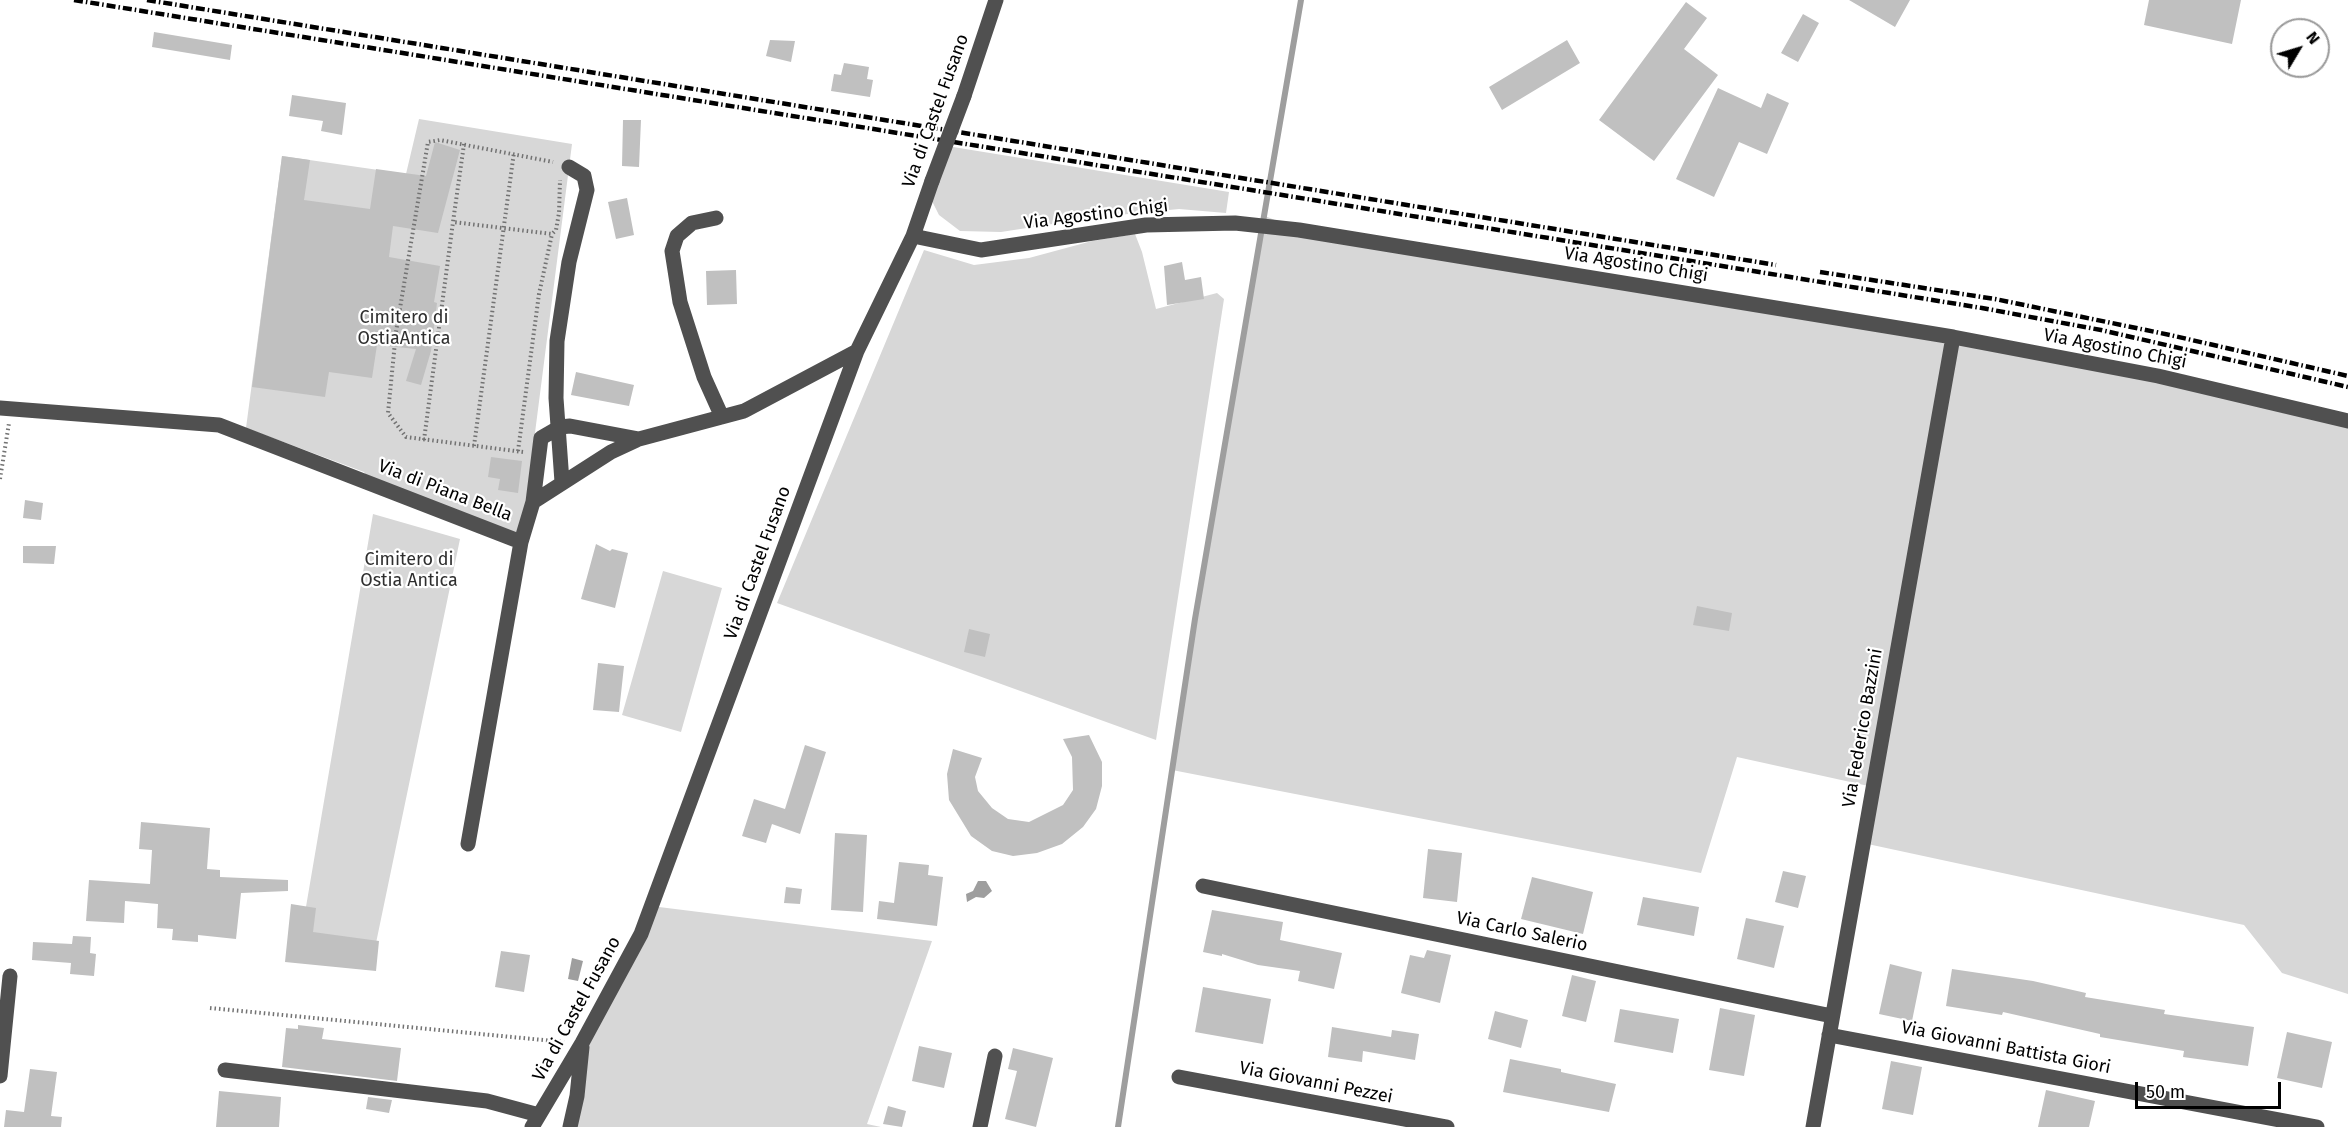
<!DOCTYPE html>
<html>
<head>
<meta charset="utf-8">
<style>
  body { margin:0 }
  #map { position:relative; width:2348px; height:1127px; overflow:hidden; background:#fff; font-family:"Fira Sans",sans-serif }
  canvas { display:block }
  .north { position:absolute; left:2270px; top:18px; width:60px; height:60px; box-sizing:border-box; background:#fff; border:2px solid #999; border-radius:50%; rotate:52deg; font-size:16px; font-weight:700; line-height:24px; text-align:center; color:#000 }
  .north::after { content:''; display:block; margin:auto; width:21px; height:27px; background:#000; clip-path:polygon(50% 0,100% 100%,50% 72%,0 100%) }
  .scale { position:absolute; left:2135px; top:1082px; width:146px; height:27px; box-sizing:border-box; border:3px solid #000; border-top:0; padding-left:8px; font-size:18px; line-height:21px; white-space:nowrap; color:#000; -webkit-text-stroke:4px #fff; paint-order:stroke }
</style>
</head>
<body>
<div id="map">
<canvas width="2348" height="1127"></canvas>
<div class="north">N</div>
<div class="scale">50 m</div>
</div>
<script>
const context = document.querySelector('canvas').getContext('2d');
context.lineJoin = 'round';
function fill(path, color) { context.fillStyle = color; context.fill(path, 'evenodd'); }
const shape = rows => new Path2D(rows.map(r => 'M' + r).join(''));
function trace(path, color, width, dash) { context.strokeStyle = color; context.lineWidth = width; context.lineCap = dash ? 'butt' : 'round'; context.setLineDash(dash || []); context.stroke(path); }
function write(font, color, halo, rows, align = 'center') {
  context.font = font + ' "Fira Sans",sans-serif'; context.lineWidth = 4.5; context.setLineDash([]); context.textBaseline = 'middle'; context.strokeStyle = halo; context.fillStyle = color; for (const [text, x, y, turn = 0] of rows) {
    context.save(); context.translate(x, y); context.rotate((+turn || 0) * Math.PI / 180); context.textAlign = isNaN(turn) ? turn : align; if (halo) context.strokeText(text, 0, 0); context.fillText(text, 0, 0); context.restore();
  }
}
fill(shape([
  [419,119,572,144,521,542,371,483,364,472,246,428,282,156,406,174],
  [947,146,1229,192,1226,213,1179,209,1098,217,1001,232,960,231,939,215,932,201],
  [1265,216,1299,230,1953,337,2348,421,2348,994,2282,973,2244,925,1863,843,1873,787,1737,757,1701,873,1172,770],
  [1135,234,1142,252,1156,309,1217,293,1224,299,1156,740,777,603,924,250,974,265,1029,258,1092,241],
  [373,514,460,539,376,943,301,936],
  [663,571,722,588,681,732,622,715],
  [651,906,932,941,867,1124,881,1127,570,1127,582,1043]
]), '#d7d7d7');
fill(shape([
  [978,881,986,881,992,891,984,898,976,897,967,902,966,894,973,891],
  [572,958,583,961,578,981,568,979]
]), '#9e9e9e');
trace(shape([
  [1118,1127,1195,619,1301,0]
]), '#9e9e9e', 6);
fill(shape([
  [1849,0,1910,0,1895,27],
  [2149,0,2241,0,2232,44,2144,25],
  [1686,2,1707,18,1684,49,1718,75,1654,161,1599,120],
  [1803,14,1819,23,1798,62,1781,53],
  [154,32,232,45,230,60,152,47],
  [770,40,795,41,791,62,766,56],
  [1567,40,1580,63,1502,110,1489,87],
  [844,63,869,67,867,79,873,80,870,97,831,91,834,74,841,75],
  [1718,88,1761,108,1767,93,1789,103,1767,154,1739,142,1714,197,1676,179],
  [292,95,346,103,342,135,321,131,323,121,289,116],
  [623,120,641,120,639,167,622,166],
  [435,142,460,150,438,233,393,226,389,257,440,266,434,302,437,303,431,351,421,385,406,381,416,349,377,345,372,378,329,372,325,397,252,387,282,156,310,160,304,200,370,209,376,169,426,176],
  [627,198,634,235,616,239,608,202],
  [1182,262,1185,280,1201,277,1204,299,1167,305,1164,266],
  [736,270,737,304,707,305,706,271],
  [576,372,634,385,629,406,571,395],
  [491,457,522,461,518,493,498,490,500,479,488,477],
  [25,500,43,503,41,520,23,518],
  [596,544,610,551,612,549,628,553,615,608,581,599],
  [23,546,56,546,54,564,23,563],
  [1697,606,1732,613,1729,631,1693,625],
  [969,629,990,634,985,657,964,652],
  [598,663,624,666,619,712,593,710],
  [1089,735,1102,762,1102,786,1096,809,1083,827,1062,844,1037,853,1013,856,992,851,971,836,949,800,947,774,953,749,982,758,975,777,978,791,992,808,1008,819,1029,822,1063,805,1073,790,1072,757,1063,739],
  [805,745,826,752,800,834,772,824,766,843,742,836,754,799,785,809],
  [141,822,210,828,207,869,220,870,220,877,288,880,288,891,241,893,236,939,198,935,198,942,172,940,173,929,157,928,158,904,125,901,124,923,86,921,89,880,150,884,152,850,139,849],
  [835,833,867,835,863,912,831,910],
  [1428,849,1462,853,1457,902,1423,898],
  [899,862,929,865,928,875,943,877,937,926,877,919,879,901,894,903],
  [1783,871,1806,876,1798,908,1775,902],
  [1532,877,1593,892,1583,934,1521,919],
  [786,887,802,889,800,904,784,903],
  [1643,897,1699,907,1694,936,1637,925],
  [291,904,316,908,313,932,379,941,376,971,285,962],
  [1212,910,1283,922,1280,940,1342,953,1334,989,1298,981,1300,971,1258,965,1222,954,1222,956,1203,952],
  [1746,918,1784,926,1774,968,1737,959],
  [73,936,91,937,90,953,96,954,94,976,70,974,71,963,32,960,33,942,72,944],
  [1427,950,1451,955,1440,1003,1401,993,1410,955,1424,958],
  [501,951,530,955,524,992,495,987],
  [1890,964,1922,972,1912,1021,1879,1014],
  [1952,969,2033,981,2086,993,2085,997,2165,1010,2164,1014,2254,1027,2248,1066,2183,1057,2184,1051,2100,1037,2100,1034,2003,1012,2002,1015,1946,1006],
  [1572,975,1596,981,1586,1022,1562,1016],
  [1203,987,1271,999,1263,1044,1195,1032],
  [1720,1008,1755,1015,1744,1076,1709,1070],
  [1620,1009,1679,1019,1673,1053,1614,1042],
  [1495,1011,1528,1020,1521,1048,1488,1039],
  [298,1025,324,1028,322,1039,401,1048,397,1081,282,1067,286,1028,298,1029],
  [1332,1027,1391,1037,1392,1030,1419,1034,1415,1060,1363,1051,1362,1062,1328,1057],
  [2287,1032,2332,1042,2322,1088,2277,1078],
  [919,1046,952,1053,944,1088,912,1081],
  [1013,1048,1053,1058,1036,1127,1005,1119,1017,1071,1008,1069],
  [1510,1059,1561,1069,1561,1072,1616,1084,1609,1112,1503,1092],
  [1891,1061,1922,1067,1913,1115,1882,1109],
  [30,1069,57,1072,51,1116,62,1117,61,1127,4,1127,6,1110,24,1112],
  [2046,1090,2095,1101,2089,1127,2038,1127],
  [219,1091,281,1097,279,1127,216,1127],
  [368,1097,392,1100,389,1113,366,1109],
  [888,1106,906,1111,902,1127,883,1124]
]), '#c0c0c0');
trace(shape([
  [464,144,453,222,552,234,556,230,559,213,560,180],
  [424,440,453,222],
  [474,446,514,152],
  [518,451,539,294,552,234],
  [523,452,406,437,388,413,396,332,428,142,440,140,553,162],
  [0,479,9,423],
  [210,1008,564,1042]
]), '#727272', 4, [1.5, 3]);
trace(shape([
  [964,96,996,0],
  [716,218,692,223,677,236,672,251,680,302,704,377,722,417],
  [913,236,981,250,1146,225,1235,223,1299,230,1953,337,2158,376,2348,421],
  [0,408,219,425,521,542,533,502,541,438,560,427,570,426,639,439],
  [562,482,556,398,557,341,569,262,587,190,584,176,569,167],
  [533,502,611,452,639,439,744,411,857,351],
  [468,844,521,542],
  [1203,886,1832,1016],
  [1829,1035,2317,1127],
  [225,1070,487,1101,539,1115],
  [0,1076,10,976],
  [1179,1077,1447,1127],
  [532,1127,582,1043,641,934,857,351,913,236,932,181],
  [570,1127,577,1096,582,1047],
  [980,1127,995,1056],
  [1813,1127,1953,337]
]), '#505050', 15);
trace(shape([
  [74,0,1982,308,2101,330,2348,387],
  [147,0,1776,265],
  [1820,272,1995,299,2170,335,2348,376]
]), '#000', 4.5, [9, 3, 1.5, 3]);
trace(shape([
  [932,181,964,96]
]), '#505050', 15);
write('18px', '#000', '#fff', [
  ["Via di Castel Fusano",936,111,-70],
  ["Via Agostino Chigi",1096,215,-7],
  ["Via Agostino Chigi",1636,265,9],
  ["Via Agostino Chigi",2115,349,11],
  ["Via di Piana Bella",445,491,21],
  ["Via di Castel Fusano",758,563,-70],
  ["Via Federico Bazzini",1863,728,-80],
  ["Via Carlo Salerio",1522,932,12],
  ["Via di Castel Fusano",577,1009,-61],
  ["Via Giovanni Battista Giori",2006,1048,11],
  ["Via Giovanni Pezzei",1316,1083,11]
]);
write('18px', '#2e2e2e', '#fff', [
  ["Cimitero di",404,318],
  ["OstiaAntica",404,339],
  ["Cimitero di",409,560],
  ["Ostia Antica",409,581]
]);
</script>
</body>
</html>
